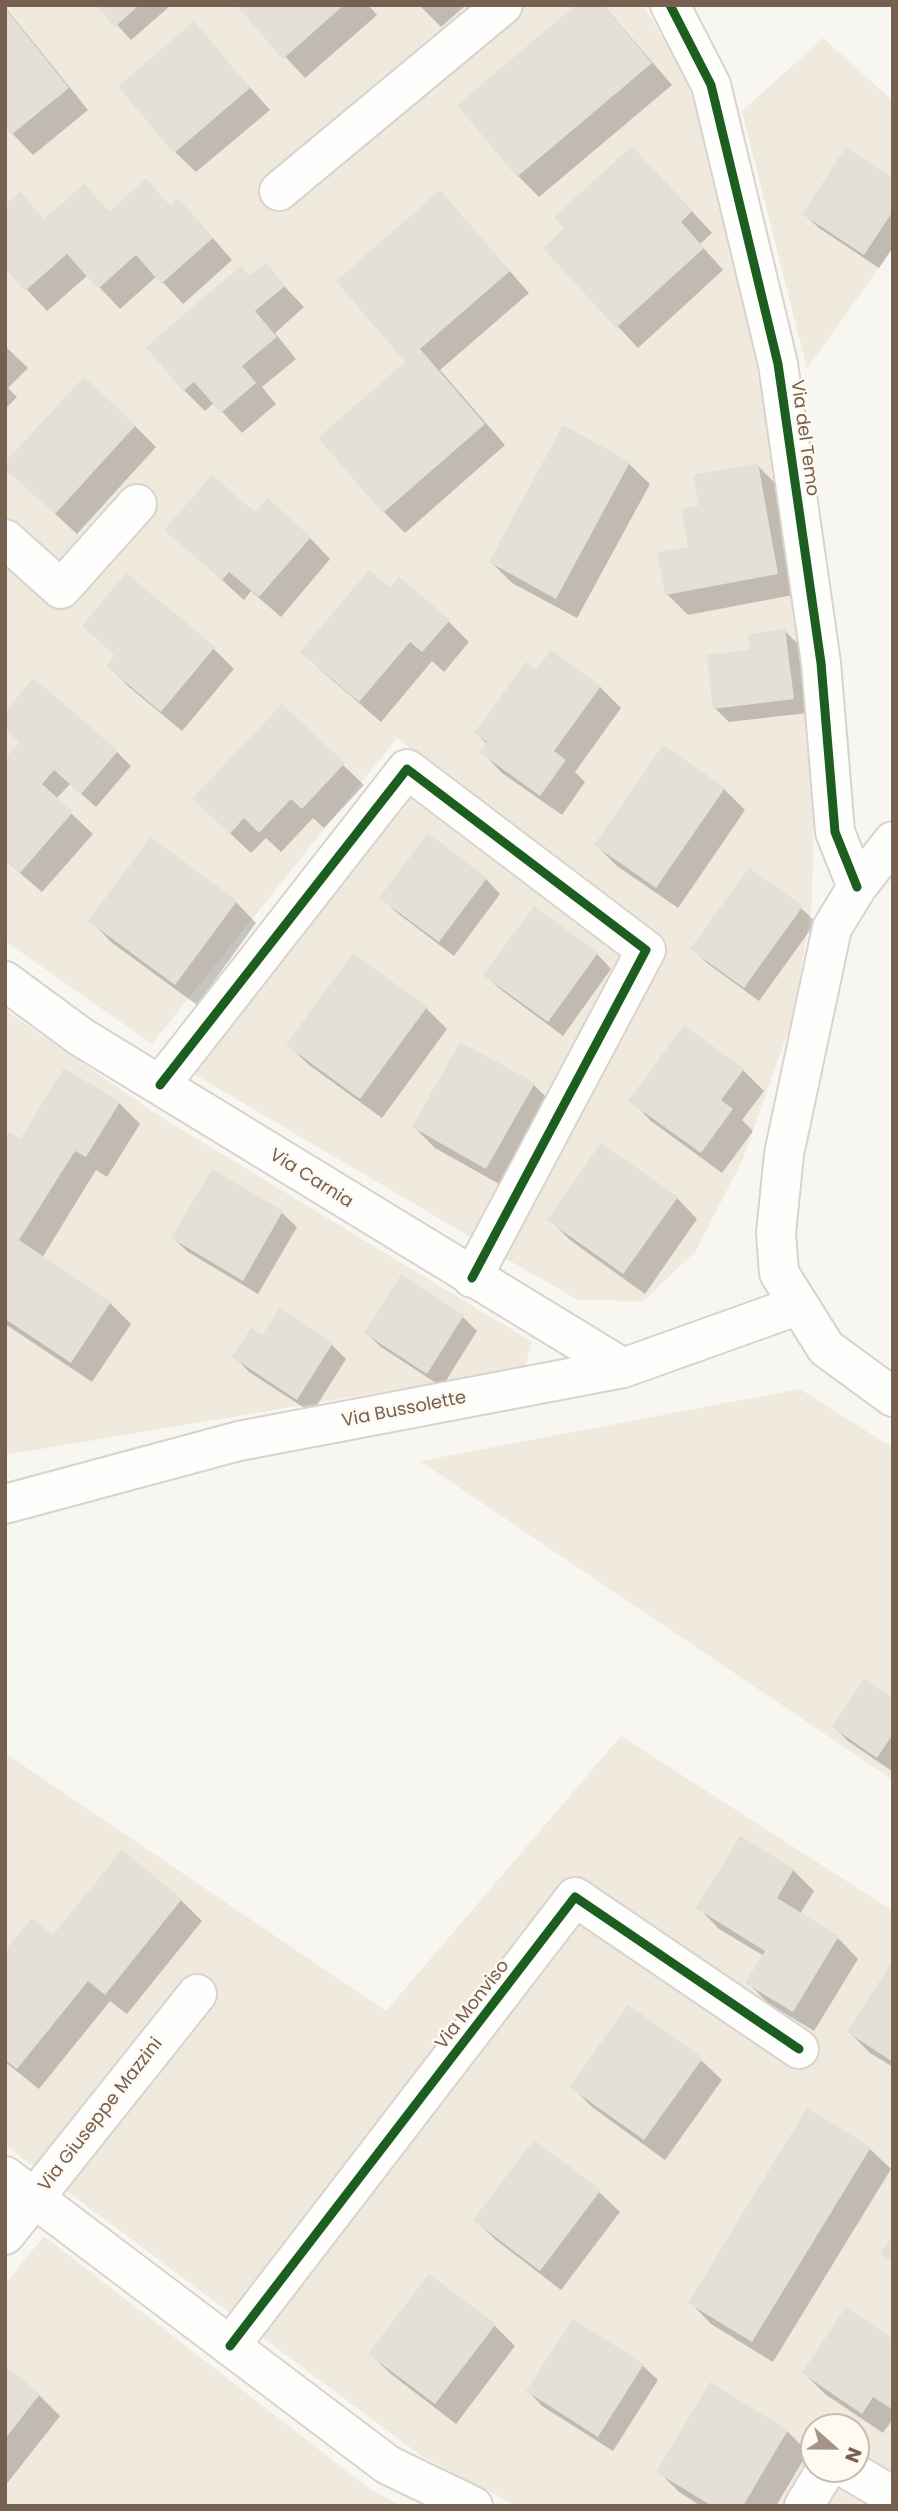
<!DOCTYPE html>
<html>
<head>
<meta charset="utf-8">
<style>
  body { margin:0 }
  #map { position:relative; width:898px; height:2511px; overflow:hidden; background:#f8f6f0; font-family:Poppins,sans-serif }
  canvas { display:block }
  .frame { position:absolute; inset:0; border:7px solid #76604f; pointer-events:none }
  .north { position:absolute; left:800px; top:2413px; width:70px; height:70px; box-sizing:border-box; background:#fefaf2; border:2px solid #c8bcb1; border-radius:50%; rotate:111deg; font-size:19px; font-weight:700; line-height:28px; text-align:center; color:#76604f }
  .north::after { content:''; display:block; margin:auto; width:24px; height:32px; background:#a49487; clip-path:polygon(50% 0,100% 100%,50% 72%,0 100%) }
</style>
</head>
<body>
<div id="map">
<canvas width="898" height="2511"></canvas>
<div class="frame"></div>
<div class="north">N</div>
</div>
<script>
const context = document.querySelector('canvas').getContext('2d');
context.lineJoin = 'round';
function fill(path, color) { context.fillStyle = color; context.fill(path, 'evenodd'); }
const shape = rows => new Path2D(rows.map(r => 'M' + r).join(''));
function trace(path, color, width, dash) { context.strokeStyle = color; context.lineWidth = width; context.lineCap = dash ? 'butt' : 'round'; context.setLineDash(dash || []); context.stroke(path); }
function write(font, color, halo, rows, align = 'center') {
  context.font = font + ' Poppins,sans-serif'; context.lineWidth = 5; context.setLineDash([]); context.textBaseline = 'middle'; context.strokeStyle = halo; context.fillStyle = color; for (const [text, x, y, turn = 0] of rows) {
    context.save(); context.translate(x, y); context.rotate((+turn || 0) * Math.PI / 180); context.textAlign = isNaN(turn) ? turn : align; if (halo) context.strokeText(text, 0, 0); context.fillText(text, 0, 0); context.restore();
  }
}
fill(shape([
  [5,5,643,5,685,74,735,242,795,585,815,733,812,902,794,1015,742,1161,695,1252,643,1301,578,1300,498,1254,662,943,397,738,152,1044,5,941],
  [823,38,893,101,893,248,807,369,742,111],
  [405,792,625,953,474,1239,187,1070],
  [5,1010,161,1117,532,1342,525,1368,5,1455],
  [800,1389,893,1448,893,1780,420,1461],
  [621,1736,893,1911,893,2506,517,2506,423,2457,5,2145,5,1753,386,2011],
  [814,2427,856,2427,856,2469,814,2469],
  [44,2236,370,2489,401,2506,5,2506,5,2284]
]), '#f0e9de');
fill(shape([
  [99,5,170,6,131,40],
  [238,5,368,5,377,15,305,78],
  [419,5,466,5,441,27],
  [603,5,672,85,539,197,518,176,459,105],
  [5,7,88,110,33,155,5,126],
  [193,24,270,110,196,172,175,152],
  [653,169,712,233,700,244,723,270,638,348,545,248],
  [893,180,893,247,879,268,819,228,804,214],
  [146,181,171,207,198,221,232,260,183,304,157,276,120,309,88,275,47,311,5,266,45,221,84,186,110,213],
  [440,192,529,293,440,370,505,445,405,533,384,512,407,362],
  [265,266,304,307,275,333,296,359,262,387,276,404,242,433,214,403,205,411,184,390,251,278],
  [5,346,28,368,8,388,17,397,5,409],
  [135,426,156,447,77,534,25,486],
  [564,428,629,464,650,484,577,618,512,583,491,562],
  [757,465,778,486,798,594,688,615,667,594,690,548,701,507],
  [255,515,310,538,330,559,281,617,251,591,244,600,167,530],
  [126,575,214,649,234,669,182,731,129,687,108,666,116,656,84,626],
  [390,590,448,621,469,642,444,672,432,661,381,722,323,672,302,652],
  [785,631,799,645,807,713,729,722,715,708,751,651],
  [551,652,600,687,621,708,575,772,585,782,562,815,502,773,482,752,487,744,476,733,536,672],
  [13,736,117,752,131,766,96,807,70,784,56,799,93,834,42,892,5,860,5,755,16,764,21,743],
  [343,765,364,785,324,828,313,818,281,852,266,838,251,853,216,820],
  [724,789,745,810,678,908,617,866,596,845],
  [486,879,500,894,454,956,396,912,382,898],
  [236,902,256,923,197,1005,111,942,91,921],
  [801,908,816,922,759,1001,707,963,693,949],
  [597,954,611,969,563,1036,500,989,485,975],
  [426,1008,447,1029,382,1118,309,1065,288,1045],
  [743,1070,764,1091,742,1120,753,1131,722,1173,651,1121,631,1100],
  [534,1085,554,1105,508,1189,435,1148,414,1127],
  [119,1103,140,1124,107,1177,96,1170,42,1258,110,1303,131,1324,92,1382,5,1324,5,1141,21,1141],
  [213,1172,282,1213,297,1227,258,1294,188,1252,173,1238],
  [677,1198,697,1219,645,1294,570,1240,549,1219],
  [280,1311,332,1345,346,1359,312,1413,249,1372,235,1357,263,1337],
  [463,1317,477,1331,442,1387,381,1347,366,1333],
  [893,1700,893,1769,892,1771,849,1742,834,1727],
  [741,1838,793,1870,814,1891,800,1914,838,1938,858,1959,814,2031,768,2003,748,1983,764,1956,719,1929,699,1908],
  [181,1900,202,1921,127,2014,110,2001,39,2089,5,2062,5,1954],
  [893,1963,893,2067,870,2053,849,2032],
  [701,2060,722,2080,665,2160,592,2107,572,2087],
  [808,2110,870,2149,891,2169,773,2362,711,2324,691,2303],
  [599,2192,620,2212,561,2290,496,2240,475,2220],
  [573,2321,643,2366,658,2380,613,2451,542,2406,528,2391],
  [495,2326,515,2346,456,2424,391,2374,370,2354],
  [893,2341,893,2419,883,2433,825,2394,804,2373],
  [5,2369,39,2395,60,2416,5,2486],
  [711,2385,787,2431,808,2452,776,2506,701,2506,679,2492,658,2471]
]), '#0003');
fill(shape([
  [96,5,139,5,115,27],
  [236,5,344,5,283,59],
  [576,5,603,5,652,63,517,177,457,105],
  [5,8,69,88,11,135,5,129],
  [194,21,250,88,174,153,118,87],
  [632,146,692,211,681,222,704,248,616,328,543,248,564,228,554,217],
  [846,147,893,178,893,211,864,255,802,214],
  [146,178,170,206,178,198,213,238,161,284,136,255,98,289,67,254,25,291,5,269,5,205,20,192,44,219,84,184,109,212],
  [440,190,510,271,420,349,485,424,383,513,318,438,405,362,336,281],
  [266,263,285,286,255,311,277,337,242,366,256,383,221,413,194,382,183,391,146,347,241,266,250,276],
  [84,377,136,425,55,514,5,469,5,462],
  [563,425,630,462,556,599,489,562],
  [758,463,778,574,665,595,657,552,688,547,681,509,699,505,693,475],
  [212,475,255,512,267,498,311,537,259,597,229,572,222,580,164,530],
  [369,570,390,588,399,577,450,620,422,652,410,642,359,702,300,652],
  [126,573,215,647,161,712,106,666,115,655,82,626],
  [785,629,794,699,713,709,707,655,749,650,748,634],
  [551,650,601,686,554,751,566,760,540,796,479,752,487,742,474,733,526,662,536,670],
  [34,678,118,751,81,794,54,770,42,784,73,812,20,873,5,860,5,753,8,755,20,742,5,730,5,711],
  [282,704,345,763,302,809,291,799,259,833,244,818,230,834,192,799],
  [663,745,725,788,656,888,594,845],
  [428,833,487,878,439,942,379,898],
  [151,837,237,901,175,985,88,921],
  [749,868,803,906,744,988,690,949],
  [534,906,598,953,548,1022,483,975],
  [353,953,427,1007,360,1099,286,1045],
  [684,1025,744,1069,721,1100,733,1109,701,1153,628,1101],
  [460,1042,535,1083,486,1169,412,1127],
  [64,1068,120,1102,86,1157,75,1151,19,1240,111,1302,71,1363,5,1319,5,1138,9,1132,20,1139],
  [601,1143,678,1197,623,1274,547,1220],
  [212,1169,283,1211,243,1281,171,1238],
  [401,1275,464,1315,427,1374,364,1333],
  [280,1308,333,1343,297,1400,232,1357,251,1328,262,1335],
  [864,1679,893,1698,893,1734,877,1758,832,1727],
  [740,1836,794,1869,777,1898,839,1936,793,2012,745,1983,765,1951,696,1908],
  [122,1850,182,1899,105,1995,88,1981,17,2069,5,2060,5,1951,32,1918,53,1935],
  [893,1960,893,2062,847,2032],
  [628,2005,703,2058,644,2140,569,2087],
  [807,2108,871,2147,752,2342,688,2303],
  [534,2140,601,2190,540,2271,473,2220],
  [893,2234,893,2261,880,2254],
  [429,2274,496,2324,435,2404,368,2354],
  [846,2307,893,2339,893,2410,873,2397,862,2414,802,2373],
  [573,2319,644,2364,598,2437,526,2391],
  [5,2366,40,2394,5,2439],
  [710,2382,788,2430,743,2506,712,2506,656,2472]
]), '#e4dfd7');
const minor = shape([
  [670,5,711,85,778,364,821,663,835,832,857,887],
  [279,191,503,5],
  [5,539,61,589,137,504],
  [893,841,857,887,832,928,784,1154,776,1233,779,1273,826,1348,893,1397],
  [5,981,81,1037,623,1368],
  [160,1085,407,769,646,950,472,1278],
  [5,1504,239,1441,623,1368,799,1305],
  [5,2176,388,2465,473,2506],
  [5,2235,197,1994],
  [230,2346,575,1897,799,2049],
  [847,2469,893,2496],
  [804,2506,826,2469]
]);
trace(minor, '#d8d3cd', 42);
trace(minor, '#fefefd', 38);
trace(shape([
  [670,5,711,85,778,364,821,663,835,832,857,887],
  [160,1085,407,769,646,950,472,1278],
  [230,2346,575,1897,799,2049]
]), '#1b5e20', 9);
write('18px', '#76604f', '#fefaf2', [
  ["Via del Temo",804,438,82],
  ["Via Carnia",311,1179,32],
  ["Via Bussolette",404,1410,-11],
  ["Via Monviso",473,2005,-52],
  ["Via Giuseppe Mazzini",101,2115,-52]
]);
</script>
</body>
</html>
